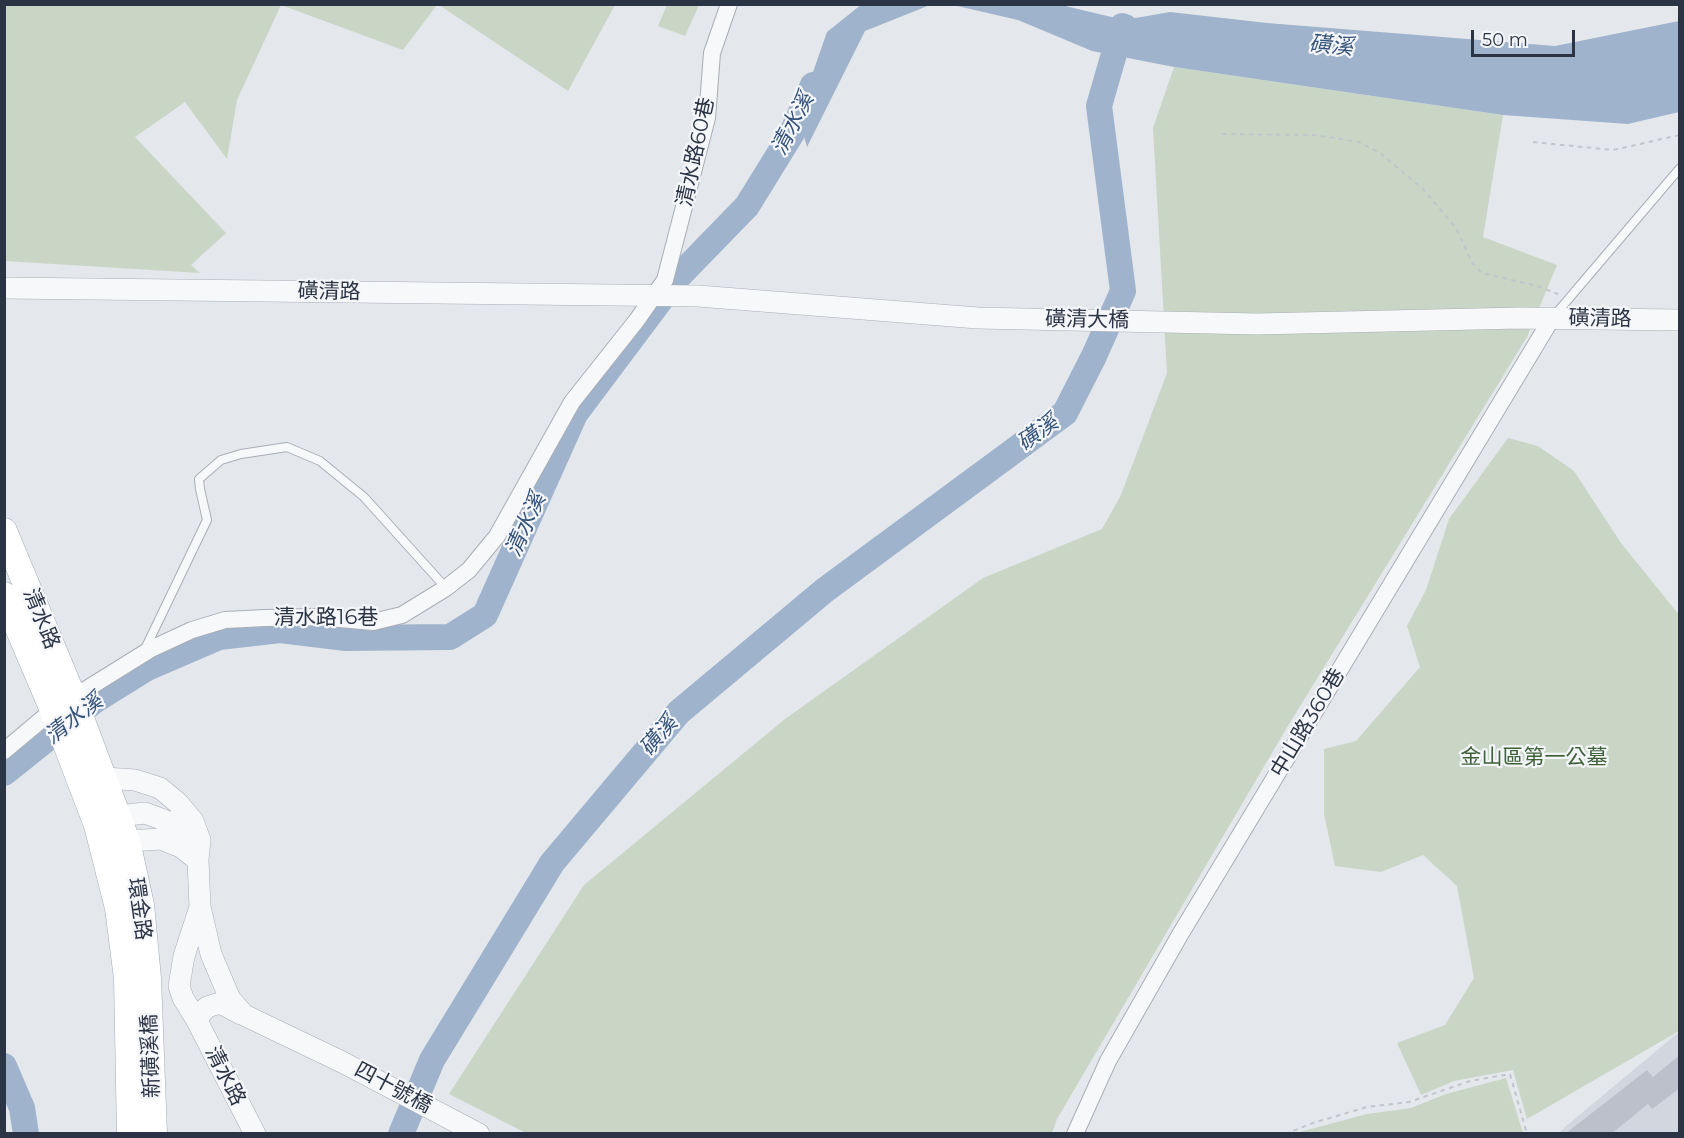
<!DOCTYPE html>
<html>
<head>
<meta charset="utf-8">
<style>
  body { margin:0 }
  #map { position:relative; width:1684px; height:1138px; overflow:hidden; background:#e4e7ec; font-family:Montserrat,sans-serif }
  canvas { display:block }
  .frame { position:absolute; inset:0; border:6px solid #2b3445; pointer-events:none }
  .scale { position:absolute; left:1471px; top:30px; width:104px; height:27px; box-sizing:border-box; border:3px solid #2b3445; border-top:0; padding-left:8px; font-size:18px; line-height:21px; white-space:nowrap; color:#2b3445; -webkit-text-stroke:4px #f4f6f9; paint-order:stroke }
</style>
</head>
<body>
<div id="map">
<canvas width="1684" height="1138"></canvas>
<div class="frame"></div>
<div class="scale">50 m</div>
</div>
<script>
const context = document.querySelector('canvas').getContext('2d');
context.lineJoin = 'round';
function fill(path, color) { context.fillStyle = color; context.fill(path, 'evenodd'); }
const shape = rows => new Path2D(rows.map(r => 'M' + r).join(''));
function trace(path, color, width, dash) { context.strokeStyle = color; context.lineWidth = width; context.lineCap = dash ? 'butt' : 'round'; context.setLineDash(dash || []); context.stroke(path); }
function write(font, color, halo, rows, align = 'center') {
  context.font = font + ' Montserrat,"Noto Sans TC",sans-serif'; context.lineWidth = 4.5; context.setLineDash([]); context.textBaseline = 'middle'; context.strokeStyle = halo; context.fillStyle = color; for (const [text, x, y, turn = 0] of rows) {
    context.save(); context.translate(x, y); context.rotate((+turn || 0) * Math.PI / 180); context.textAlign = isNaN(turn) ? turn : align; if (halo) context.strokeText(text, 0, 0); context.fillText(text, 0, 0); context.restore();
  }
}
fill(shape([
  [1679,1032,1679,1133,1558,1134,1566,1126]
]), '#d2d6de');
fill(shape([
  [4,5,5,4,437,5,403,50,281,5,237,100,227,159,185,102,135,137,226,233,191,265,200,273,5,261],
  [439,5,615,5,568,91],
  [667,5,699,5,685,36,658,26],
  [1174,67,1503,115,1483,237,1557,265,1527,337,1286,729,1057,1119,1052,1133,526,1133,449,1094,584,885,785,719,983,578,1102,529,1121,495,1167,373,1153,128],
  [1508,438,1538,446,1574,471,1621,543,1680,616,1679,1031,1527,1119,1513,1070,1454,1081,1421,1095,1397,1043,1445,1025,1474,978,1457,886,1423,855,1381,872,1335,866,1324,814,1324,749,1356,741,1420,667,1407,626,1426,590,1449,519],
  [1506,1078,1523,1133,1296,1133,1367,1114,1411,1108,1446,1094]
]), '#c9d6c5');
fill(shape([
  [862,4,930,5,865,31,807,147,798,115,827,32],
  [953,5,1061,5,1124,20,1170,12,1267,23,1555,46,1679,21,1679,112,1628,124,1503,115,1174,67,1092,51,1018,20]
]), '#9fb4cc');
trace(shape([
  [4,773,94,701,147,668,219,637,280,630,346,638,450,637,485,615,575,414,677,278,747,206,792,133,813,85],
  [4,1066,22,1108,26,1134],
  [401,1134,432,1060,552,863,679,712,825,590,1065,413,1094,356,1123,291,1099,106,1122,26,1125,27]
]), '#9fb4cc', 26);
fill(shape([
  [1680,1055,1680,1088,1652,1109,1648,1104,1611,1134,1565,1134,1647,1070,1653,1077]
]), '#bbc0ca');
const service = shape([
  [1554,316,1680,168],
  [145,649,207,520,200,489,199,479,221,460,241,454,287,447,320,461,364,497,446,588]
]);
const minor = shape([
  [4,751,53,710,151,649,192,630,225,620,265,618,318,617,373,622,402,615,446,588,469,570,497,536,572,402,637,320,665,280,707,118,712,53,729,4],
  [1075,1134,1108,1061,1181,933,1552,318]
]);
const tertiary = shape([
  [4,288,698,296,978,318,1257,324,1520,318,1680,320],
  [105,778,135,780,160,788,178,803,193,821,200,840,198,860,200,907,211,954,230,999,244,1015,342,1062,479,1134],
  [104,822,119,816,145,813,172,823,185,837,196,857],
  [112,844,127,841,161,839,181,847,195,858],
  [241,1014,220,1003,207,1007,196,1019,255,1134],
  [196,1019,183,998,179,986,184,956,200,907]
]);
const primary = shape([
  [4,531,73,697,127,841,141,905,148,978,154,1134],
  [4,595,53,710,97,825,118,908,127,978,130,1134]
]);
trace(service, '#a9aeb7', 10);
trace(minor, '#a9aeb7', 18);
trace(tertiary, '#a9aeb7', 22);
trace(primary, '#a3abb8', 27);
trace(shape([
  [1222,134,1315,135,1359,142,1380,153,1423,189,1456,228,1473,264,1482,273,1537,286,1558,294],
  [1533,142,1613,150,1680,135],
  [1285,1134,1313,1123,1367,1107,1409,1102,1470,1081,1510,1074,1527,1134]
]), '#c2c5cb', 2, [4.5, 4.5]);
trace(service, '#f7f8fa', 8);
trace(minor, '#f7f8fa', 16);
trace(tertiary, '#f7f8fa', 21);
trace(primary, '#fff', 26);
write('21px', '#2b3445', '#f4f6f9', [
  ["清水路60巷",696,152,-78],
  ["磺清路",329,292,1],
  ["磺清路",1600,319,1],
  ["磺清大橋",1087,320,1],
  ["清水路16巷",326,618],
  ["清水路",41,619,68],
  ["中山路360巷",1308,723,-59],
  ["環金路",139,909,82],
  ["新磺溪橋",151,1056,-92],
  ["清水路",225,1076,63],
  ["四十號橋",393,1088,28]
]);
write('21px', '#3f6138', '#f4f6f9', [
  ["金山區第一公墓",1534,758]
]);
write('italic 22px', '#34527a', '#f4f6f9', [
  ["磺溪",1331,46,5],
  ["清水溪",793,124,-63],
  ["磺溪",1038,433,-36],
  ["清水溪",526,525,-66],
  ["清水溪",74,719,-38],
  ["磺溪",659,736,-50]
]);
</script>
</body>
</html>
